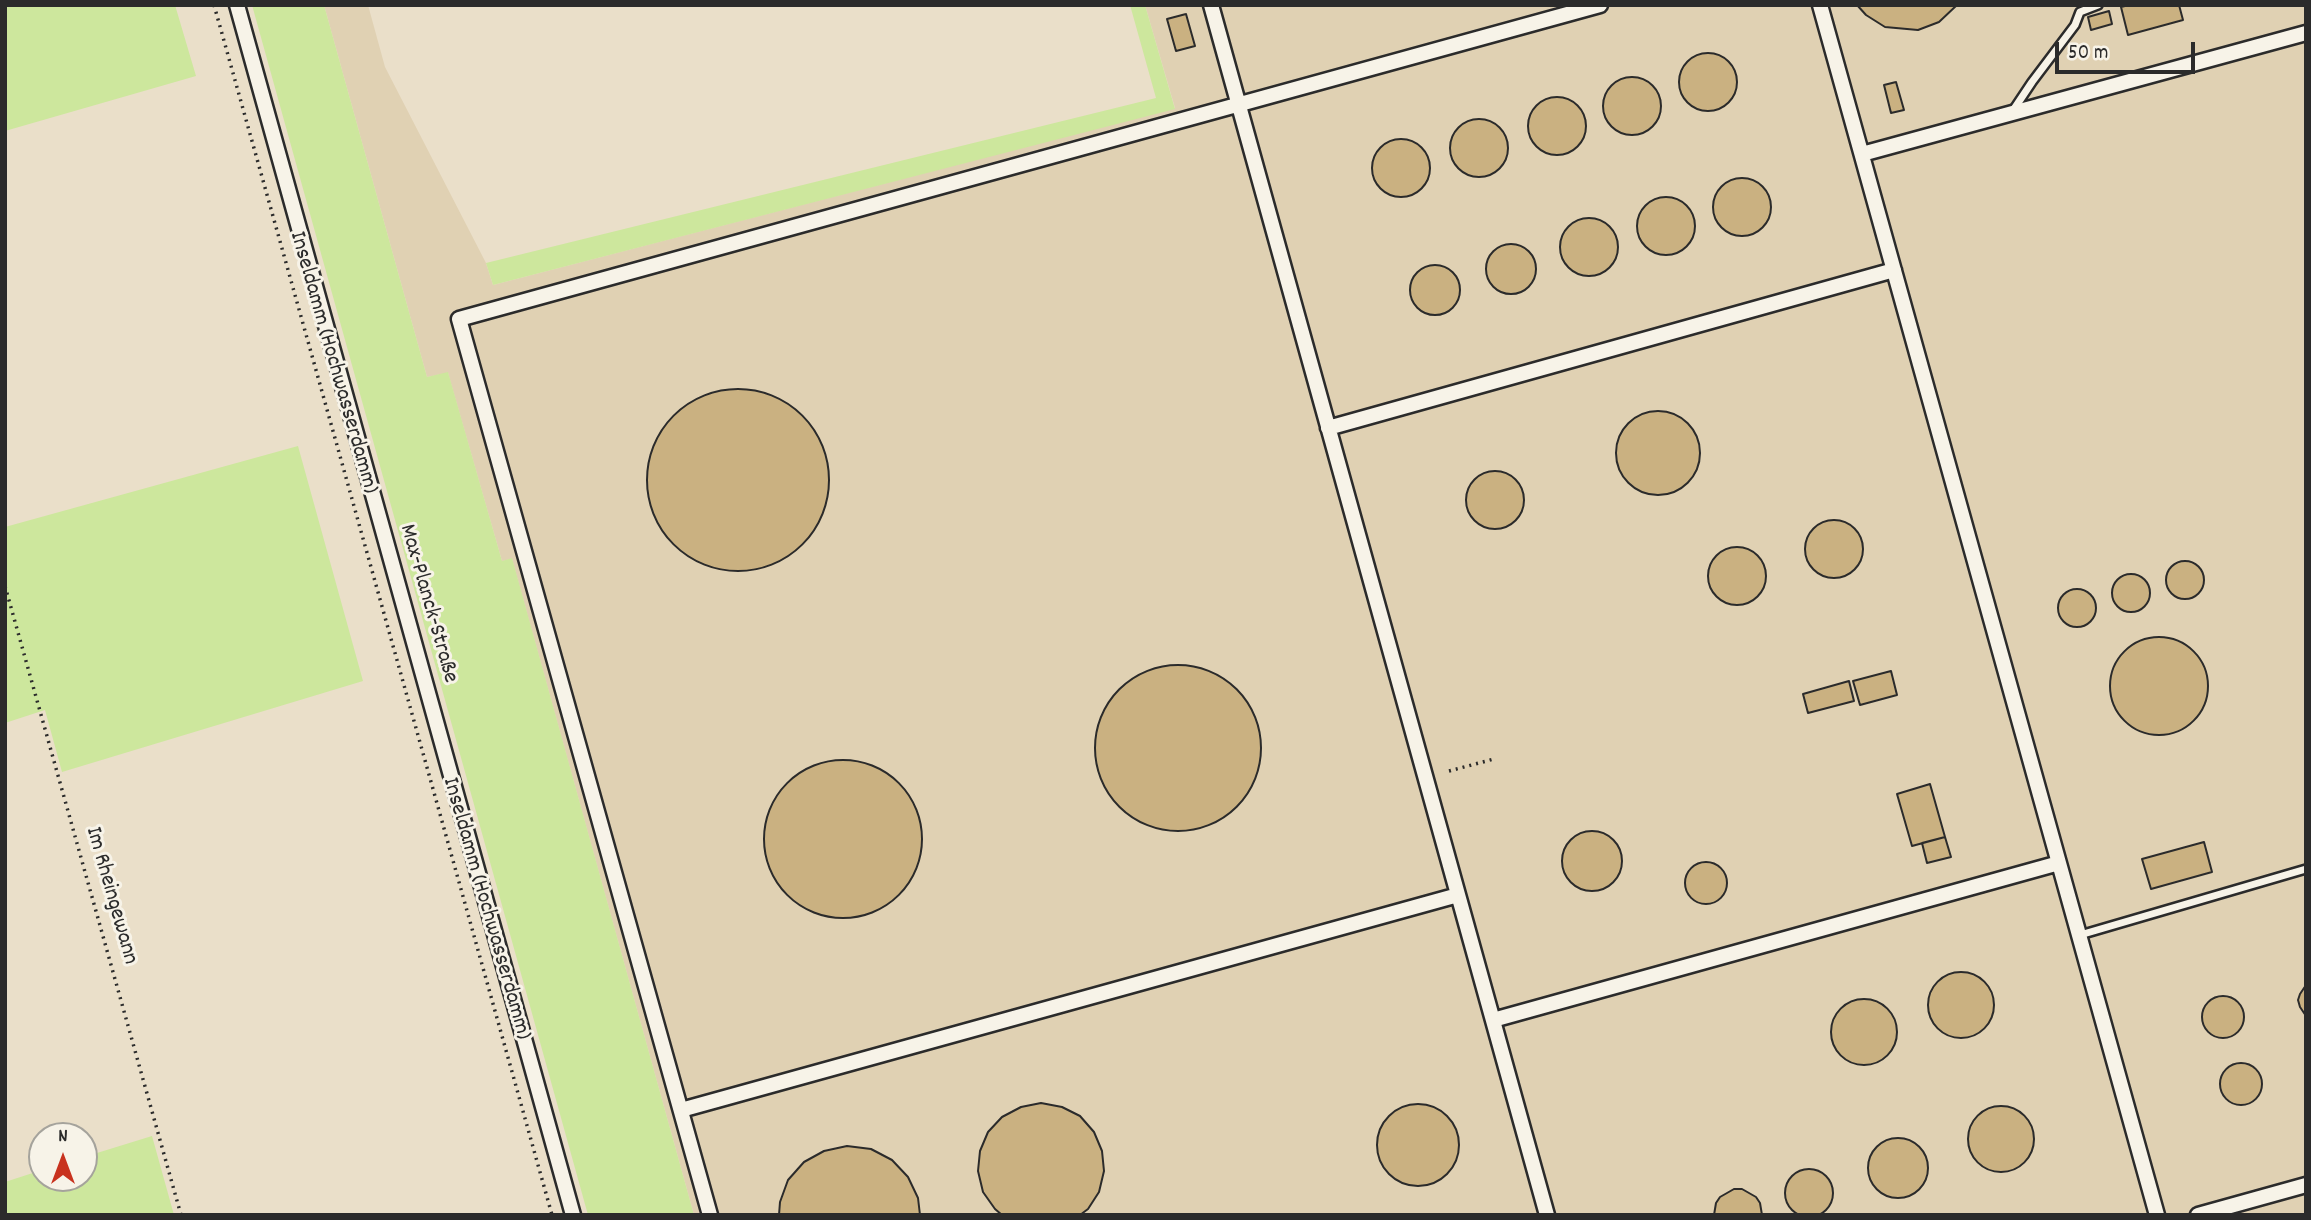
<!DOCTYPE html>
<html>
<head>
<meta charset="utf-8">
<style>
  body { margin:0 }
  #map { position:relative; width:2311px; height:1220px; overflow:hidden; background:#eadfc9; font-family:Dekko,sans-serif }
  canvas { display:block }
  .frame { position:absolute; inset:0; border:7px solid #2b2b2b; pointer-events:none }
  .north { position:absolute; left:28px; top:1122px; width:70px; height:70px; box-sizing:border-box; background:#f7f3e8; border:2px solid #a5a39c; border-radius:50%; rotate:0deg; font-size:19px; font-weight:700; line-height:28px; text-align:center; color:#2b2b2b }
  .north::after { content:''; display:block; margin:auto; width:24px; height:32px; background:#c8321e; clip-path:polygon(50% 0,100% 100%,50% 72%,0 100%) }
  .scale { position:absolute; left:2055px; top:42px; width:140px; height:32px; box-sizing:border-box; border:4px solid #2b2b2b; border-top:0; padding-left:9px; font-size:21px; line-height:24px; white-space:nowrap; color:#2b2b2b; -webkit-text-stroke:5px #f7f3e8; paint-order:stroke }
</style>
</head>
<body>
<div id="map">
<canvas width="2311" height="1220"></canvas>
<div class="frame"></div>
<div class="north">N</div>
<div class="scale">50 m</div>
</div>
<script>
const context = document.querySelector('canvas').getContext('2d');
context.lineJoin = 'round';
function fill(path, color) { context.fillStyle = color; context.fill(path, 'evenodd'); }
const shape = rows => new Path2D(rows.map(r => 'M' + r).join(''));
function trace(path, color, width, dash) { context.strokeStyle = color; context.lineWidth = width; context.lineCap = dash ? 'butt' : 'round'; context.setLineDash(dash || []); context.stroke(path); }
function write(font, color, halo, rows, align = 'center') {
  context.font = font + ' Dekko,sans-serif'; context.lineWidth = 6; context.setLineDash([]); context.textBaseline = 'middle'; context.strokeStyle = halo; context.fillStyle = color; for (const [text, x, y, turn = 0] of rows) {
    context.save(); context.translate(x, y); context.rotate((+turn || 0) * Math.PI / 180); context.textAlign = isNaN(turn) ? turn : align; if (halo) context.strokeText(text, 0, 0); context.fillText(text, 0, 0); context.restore();
  }
}
fill(shape([
  [324,5,368,5,385,67,486,263,493,285,1175,108,1145,5,2306,5,2306,1215,694,1215,512,559,502,561,448,373,427,377]
]), '#e0d1b3');
fill(shape([
  [5,5,175,5,196,76,5,131],
  [252,5,324,5,427,377,448,372,502,561,512,558,694,1215,588,1215],
  [1130,5,1145,5,1175,109,493,285,486,263,1156,98],
  [298,446,363,681,62,772,45,710,5,723,5,527],
  [152,1136,174,1215,5,1215,5,1182,42,1170,42,1178,84,1178,84,1157]
]), '#cde79d');
const building = shape([
  [1857,5,1957,5,1939,22,1918,30,1885,27,1866,15,1857,5],
  [2129,5,2179,5,2183,20,2128,35,2121,7,2129,5],
  [2109,11,2112,24,2091,30,2088,17,2109,11],
  [1186,14,1195,46,1176,51,1167,19,1186,14],
  '1679 82a29 29 0 1 1 58 0a29 29 0 1 1-58 0Z',
  '1603 106a29 29 0 1 1 58 0a29 29 0 1 1-58 0Z',
  [1896,82,1904,110,1891,113,1884,85,1896,82],
  '1528 126a29 29 0 1 1 58 0a29 29 0 1 1-58 0Z',
  '1450 148a29 29 0 1 1 58 0a29 29 0 1 1-58 0Z',
  '1372 168a29 29 0 1 1 58 0a29 29 0 1 1-58 0Z',
  '1713 207a29 29 0 1 1 58 0a29 29 0 1 1-58 0Z',
  '1637 226a29 29 0 1 1 58 0a29 29 0 1 1-58 0Z',
  '1560 247a29 29 0 1 1 58 0a29 29 0 1 1-58 0Z',
  '1486 269a25 25 0 1 1 50 0a25 25 0 1 1-50 0Z',
  '1410 290a25 25 0 1 1 50 0a25 25 0 1 1-50 0Z',
  '647 480a91 91 0 1 1 182 0a91 91 0 1 1-182 0Z',
  '1616 453a42 42 0 1 1 84 0a42 42 0 1 1-84 0Z',
  '1466 500a29 29 0 1 1 58 0a29 29 0 1 1-58 0Z',
  '1805 549a29 29 0 1 1 58 0a29 29 0 1 1-58 0Z',
  '1708 576a29 29 0 1 1 58 0a29 29 0 1 1-58 0Z',
  '2166 580a19 19 0 1 1 38 0a19 19 0 1 1-38 0Z',
  '2112 593a19 19 0 1 1 38 0a19 19 0 1 1-38 0Z',
  '2058 608a19 19 0 1 1 38 0a19 19 0 1 1-38 0Z',
  '2110 686a49 49 0 1 1 98 0a49 49 0 1 1-98 0Z',
  '1095 748a83 83 0 1 1 166 0a83 83 0 1 1-166 0Z',
  [1891,671,1897,695,1860,705,1853,681,1891,671],
  [1849,681,1854,701,1808,713,1803,694,1849,681],
  '764 839a79 79 0 1 1 158 0a79 79 0 1 1-158 0Z',
  [1930,784,1945,837,1912,846,1897,794,1930,784],
  '1562 861a30 30 0 1 1 60 0a30 30 0 1 1-60 0Z',
  [1945,837,1951,857,1927,863,1922,843,1945,837],
  [2204,842,2212,872,2151,889,2142,859,2204,842],
  '1685 883a21 21 0 1 1 42 0a21 21 0 1 1-42 0Z',
  '1928 1005a33 33 0 1 1 66 0a33 33 0 1 1-66 0Z',
  [2306,985,2306,1016,2300,1007,2298,1000,2300,994,2306,985],
  '2202 1017a21 21 0 1 1 42 0a21 21 0 1 1-42 0Z',
  '1831 1032a33 33 0 1 1 66 0a33 33 0 1 1-66 0Z',
  '2220 1084a21 21 0 1 1 42 0a21 21 0 1 1-42 0Z',
  [1041,1103,1062,1107,1080,1116,1094,1132,1102,1151,1104,1171,1099,1192,1088,1209,1080,1215,1002,1215,995,1209,983,1192,978,1171,980,1151,988,1132,1002,1117,1021,1107,1041,1103],
  '1377 1145a41 41 0 1 1 82 0a41 41 0 1 1-82 0Z',
  '1968 1139a33 33 0 1 1 66 0a33 33 0 1 1-66 0Z',
  '1868 1168a30 30 0 1 1 60 0a30 30 0 1 1-60 0Z',
  [847,1146,871,1149,892,1160,908,1177,918,1198,920,1215,779,1215,780,1202,788,1180,804,1162,824,1151,847,1146],
  '1785 1193a24 24 0 1 1 48 0a24 24 0 1 1-48 0Z',
  [1734,1189,1742,1189,1756,1197,1760,1203,1762,1215,1714,1215,1716,1203,1720,1197,1734,1189]
]);
fill(building, '#cab181');
trace(building, '#2b2b2b', 2);
const service = shape([
  [2012,112,2032,82,2075,25,2080,12,2098,5],
  [2080,935,2306,869]
]);
const minor = shape([
  [237,5,573,1215],
  [1211,5,1547,1215],
  [1820,5,2157,1215],
  [1862,154,2306,33],
  [1328,428,1894,270],
  [1493,1020,2059,863],
  [681,1110,1458,895],
  [710,1215,459,319,1600,5],
  [2198,1215,2306,1185]
]);
trace(service, '#2b2b2b', 12);
trace(minor, '#2b2b2b', 19);
trace(shape([
  [214,5,552,1215],
  [5,586,181,1215],
  [1449,771,1494,759]
]), '#2b2b2b', 3.5, [2, 5]);
trace(service, '#f7f3e8', 7);
trace(minor, '#f7f3e8', 14);
write('23px', '#2b2b2b', '#f7f3e8', [
  ["Inseldamm (Hochwasserdamm)",332,363,74],
  ["Max-Planck-Straße",427,604,74],
  ["Im Rheingewann",110,896,74],
  ["Inseldamm (Hochwasserdamm)",485,909,74]
]);
</script>
</body>
</html>
